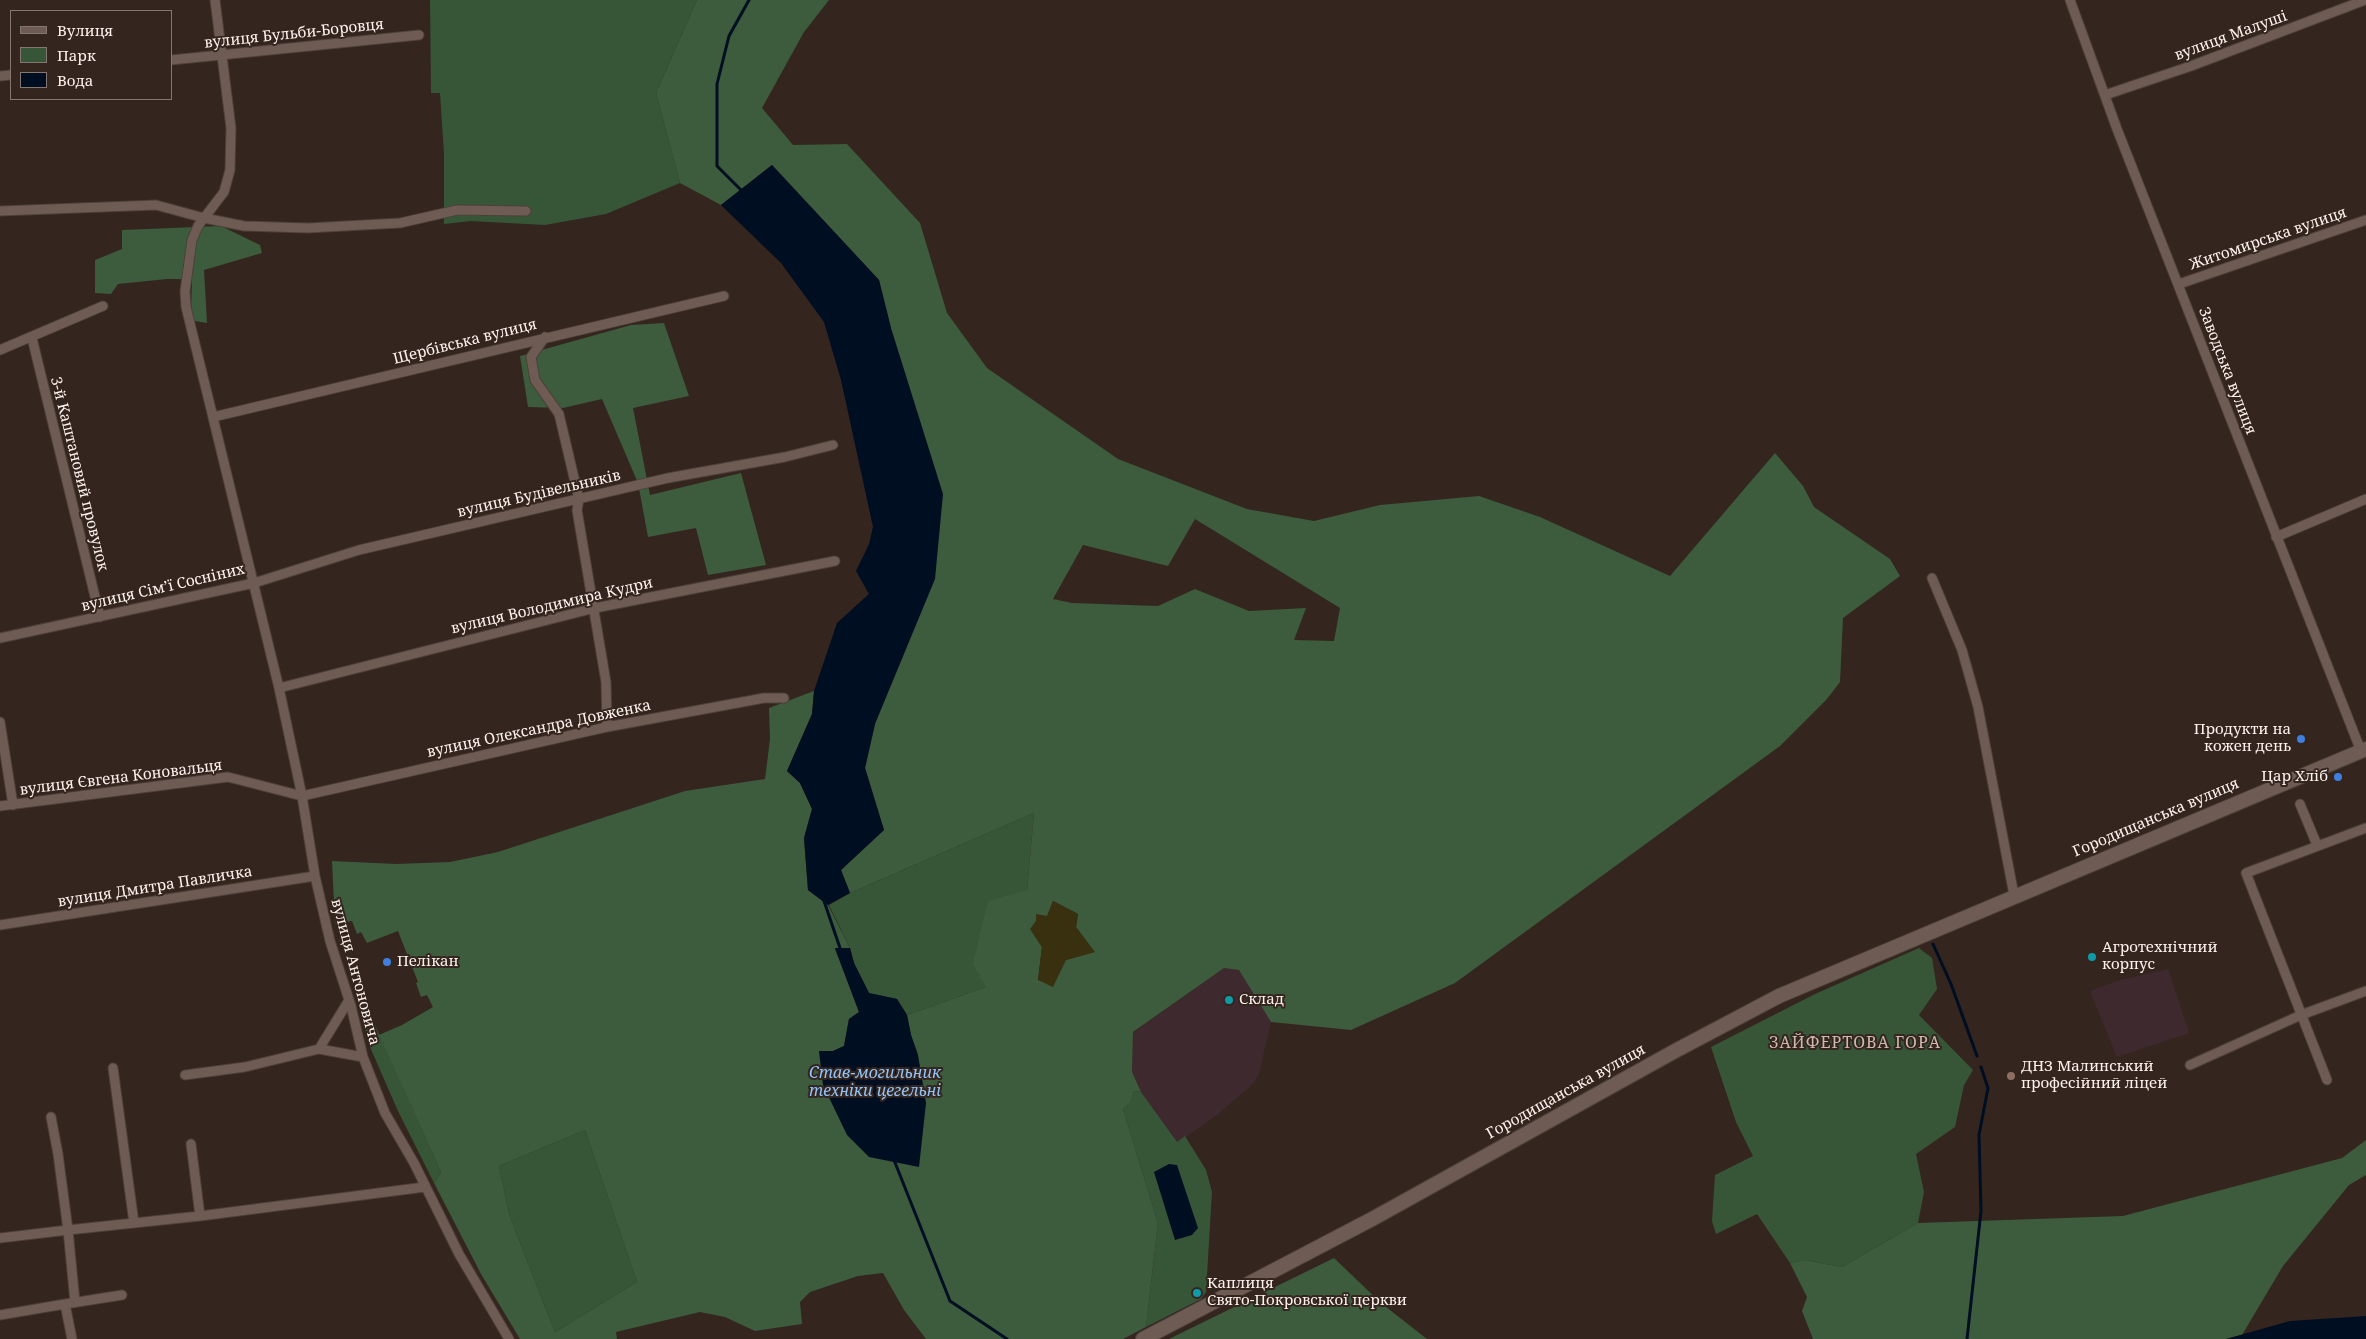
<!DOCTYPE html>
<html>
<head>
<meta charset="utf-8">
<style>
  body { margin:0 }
  #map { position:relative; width:2366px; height:1339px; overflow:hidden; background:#34251e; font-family:"Noto Serif",serif }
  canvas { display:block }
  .legend { position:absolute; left:10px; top:10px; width:162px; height:90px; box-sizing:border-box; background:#34251e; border:1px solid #847771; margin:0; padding:6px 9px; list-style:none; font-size:15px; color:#fdf2ed }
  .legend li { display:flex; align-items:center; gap:10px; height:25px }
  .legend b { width:25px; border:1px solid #847771 }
</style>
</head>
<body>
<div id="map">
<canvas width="2366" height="1339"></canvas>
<ul class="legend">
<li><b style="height:6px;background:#6e5c54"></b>Вулиця</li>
<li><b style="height:14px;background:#375638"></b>Парк</li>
<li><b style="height:14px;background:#000e22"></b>Вода</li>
</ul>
</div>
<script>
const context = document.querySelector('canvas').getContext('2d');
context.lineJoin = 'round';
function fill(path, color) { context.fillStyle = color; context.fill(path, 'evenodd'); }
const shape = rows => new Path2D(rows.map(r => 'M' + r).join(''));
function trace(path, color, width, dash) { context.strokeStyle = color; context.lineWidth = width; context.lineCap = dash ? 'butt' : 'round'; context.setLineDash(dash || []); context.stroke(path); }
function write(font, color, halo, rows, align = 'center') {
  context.font = font + ' "Noto Serif",serif'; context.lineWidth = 4; context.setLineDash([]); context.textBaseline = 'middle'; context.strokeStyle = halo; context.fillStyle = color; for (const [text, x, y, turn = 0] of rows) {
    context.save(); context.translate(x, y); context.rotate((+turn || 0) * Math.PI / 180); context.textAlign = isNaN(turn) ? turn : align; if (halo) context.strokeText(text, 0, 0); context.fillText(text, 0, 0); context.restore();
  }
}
fill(shape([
  [1224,968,1239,969,1271,1022,1259,1074,1254,1083,1217,1115,1177,1143,1154,1113,1135,1082,1132,1072,1133,1033],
  [2168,969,2189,1033,2117,1057,2090,991,2120,980]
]), '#3e2a2e');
fill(shape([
  [430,0,697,0,656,93,680,183,606,214,545,225,471,221,444,224,444,154,440,93,431,93],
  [1034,813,1027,890,986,987,907,1015,897,999,869,993,854,963,850,948,829,905,850,893],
  [1919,948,1932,958,1937,989,1919,1015,1973,1070,1964,1085,1955,1127,1916,1154,1924,1192,1918,1223,1842,1267,1805,1260,1790,1263,1757,1214,1716,1234,1712,1221,1715,1175,1753,1156,1736,1122,1711,1047,1815,994],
  [371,1016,441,1172,434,1183,398,1111,370,1047,364,1023],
  [1134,1091,1141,1092,1177,1142,1185,1136,1206,1170,1212,1192,1206,1292,1201,1299,1146,1327,1158,1223,1123,1109,1131,1102],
  [585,1130,637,1282,555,1332,510,1217,499,1166]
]), '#375638');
fill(shape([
  [697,0,829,0,804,32,762,108,793,145,847,144,920,223,947,313,987,368,1118,459,1247,509,1314,521,1380,505,1479,496,1540,517,1670,576,1775,453,1803,486,1814,507,1890,559,1900,576,1843,618,1840,682,1827,699,1780,746,1455,983,1351,1030,1271,1022,1239,970,1224,968,1133,1032,1132,1072,1141,1092,1134,1091,1131,1102,1123,1109,1158,1223,1146,1327,1123,1339,926,1339,904,1310,883,1273,858,1276,810,1292,800,1302,802,1324,755,1331,725,1317,700,1312,616,1332,617,1339,520,1339,481,1274,434,1183,441,1172,379,1035,402,1025,433,1007,427,995,421,997,416,983,418,982,398,931,367,943,361,932,357,934,352,921,335,924,332,861,396,864,450,862,498,852,685,791,765,779,770,739,769,708,814,691,812,714,787,771,800,783,812,809,804,838,808,890,828,905,850,948,835,949,859,1012,849,1019,844,1046,833,1051,918,1055,911,1035,907,1015,986,987,973,964,988,901,1027,890,1034,813,850,893,841,870,884,830,865,768,875,724,891,328,879,280,772,165,721,205,680,183,656,93],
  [1195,519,1340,608,1334,641,1294,640,1306,608,1249,611,1195,589,1158,606,1072,603,1053,599,1083,545,1168,566],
  [1053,901,1078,914,1076,927,1094,952,1066,960,1038,980,1042,947,1031,930,1036,921,1047,917],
  [585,1130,637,1282,555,1332,510,1217,499,1166],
  [221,226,260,245,262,253,204,270,207,323,195,321,191,310,192,279,167,279,118,284,111,294,95,293,95,260,122,249,122,230],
  [664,323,689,396,633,408,650,495,741,473,766,565,708,575,696,528,648,537,638,483,602,399,563,408,528,407,520,356,631,325],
  [2366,1140,2366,1175,2349,1185,2283,1266,2242,1335,2226,1339,1813,1339,1802,1311,1807,1297,1790,1263,1805,1260,1842,1267,1918,1223,2123,1216,2342,1158],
  [1334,1258,1381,1303,1427,1339,1169,1339]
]), '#3c5c3d');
fill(shape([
  [1053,901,1078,914,1076,927,1095,952,1066,960,1053,987,1038,980,1042,947,1030,929,1036,921,1036,914,1047,916]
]), '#38300f');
fill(shape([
  [772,165,879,280,891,328,943,494,935,579,875,724,865,768,884,830,841,870,850,893,828,905,808,890,804,838,812,809,800,783,787,771,812,714,814,691,837,623,869,594,856,571,869,544,873,527,841,380,824,322,781,263,721,205],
  [835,948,850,948,854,963,869,993,897,999,907,1015,911,1035,918,1055,926,1103,919,1167,869,1157,847,1135,823,1085,819,1051,833,1051,844,1046,849,1019,859,1012],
  [1169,1164,1177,1165,1198,1228,1192,1235,1175,1240,1154,1172],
  [2366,1316,2366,1339,2226,1339,2290,1321]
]), '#000e22');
trace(shape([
  [743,192,717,166,717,84,729,36,749,0],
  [823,898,841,951],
  [1933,944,1951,984,1977,1056],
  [894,1160,950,1301,1007,1339],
  [1967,1339,1981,1211,1979,1135,1988,1088,1981,1067]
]), '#000e22', 3);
const street = shape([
  [2070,0,2117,129,2361,751],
  [171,60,419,35],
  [0,76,11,75],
  [2105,95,2191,66,2365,0],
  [0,211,156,205,204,218,224,192,230,170,231,128,215,0],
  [2179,284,2366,220],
  [545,337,531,357,535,380,559,414,579,499,577,510,606,682,607,727],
  [32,338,100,617],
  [0,350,103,306],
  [213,417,724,296],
  [2276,537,2366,499],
  [1932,578,1962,650,1978,707,2014,895],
  [0,638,254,583,359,550,668,478,785,457,833,445],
  [279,688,595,608,835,561],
  [0,722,13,805],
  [2300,804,2317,845],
  [0,806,228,777,302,796,607,727,764,698,784,698],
  [0,925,315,876],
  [319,1049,349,1000],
  [2190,1065,2301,1015,2366,991],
  [185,1075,245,1067,319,1049,363,1057],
  [2327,1080,2246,873,2366,828],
  [200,1216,425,1187],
  [134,1223,200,1216,191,1144],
  [0,1238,68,1230,58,1154,51,1117],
  [75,1302,68,1230,134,1223,113,1068],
  [0,1315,65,1304],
  [72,1339,65,1304,122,1295],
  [509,1339,459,1254,414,1163,385,1113,363,1057,351,1006,330,941,315,876,302,796,279,688,186,307,185,291,192,240,198,226,204,218,244,226,308,228,400,223,457,210,526,211]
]);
const secondary = shape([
  [1143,1339,1374,1218,1675,1051,1779,996,2366,749]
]);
trace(street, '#4d403a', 11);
trace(secondary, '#4d403a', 16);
trace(street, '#6e5c54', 9);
trace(secondary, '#6e5c54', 14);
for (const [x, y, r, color] of [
  [2301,739,5,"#3f7fe0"],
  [2338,777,5,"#3f7fe0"],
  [2092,957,5,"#0f9aa8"],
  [387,962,5,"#3f7fe0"],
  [1229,1000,5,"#0f9aa8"],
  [2011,1076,5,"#8d6e63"],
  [1197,1293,5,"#0f9aa8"]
]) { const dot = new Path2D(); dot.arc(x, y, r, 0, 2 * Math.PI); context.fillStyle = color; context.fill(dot); trace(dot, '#34251e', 2); }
write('15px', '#fdf2ed', '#34251e', [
  ["вулиця Бульби-Боровця",294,34,-6],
  ["вулиця Малуші",2231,36,-20],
  ["Житомирська вулиця",2268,239,-19],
  ["Щербівська вулиця",465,342,-14],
  ["Заводська вулиця",2227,371,69],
  ["3-й Каштановий провулок",79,474,76],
  ["вулиця Будівельників",539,494,-13],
  ["вулиця Сім’ї Сосніних",163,588,-13],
  ["вулиця Володимира Кудри",552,606,-13],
  ["вулиця Олександра Довженка",539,729,-12],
  ["вулиця Євгена Коновальця",121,778,-7],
  ["Городищанська вулиця",2156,818,-23],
  ["вулиця Дмитра Павличка",155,887,-9],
  ["вулиця Антоновича",355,972,75],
  ["Городищанська вулиця",1566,1092,-29]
]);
write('15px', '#fdf2ed', '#34251e', [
  ["Продукти на",2291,730,"right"],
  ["кожен день",2291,747,"right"],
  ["Цар Хліб",2328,777,"right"],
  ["Агротехнічний",2102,948],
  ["корпус",2102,965],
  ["Пелікан",397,962],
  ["Склад",1239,1000],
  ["ДНЗ Малинський",2021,1067],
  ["професійний ліцей",2021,1084],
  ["Каплиця",1207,1284],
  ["Свято-Покровської церкви",1207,1301]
], 'left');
context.letterSpacing = '1px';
write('16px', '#cdb9b0', '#34251e', [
  ["ЗАЙФЕРТОВА ГОРА",1855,1043]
]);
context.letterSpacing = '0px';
write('italic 16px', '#90c3f9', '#34251e', [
  ["Став-могильник",875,1073],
  ["техніки цегельні",875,1091]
]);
</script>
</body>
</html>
